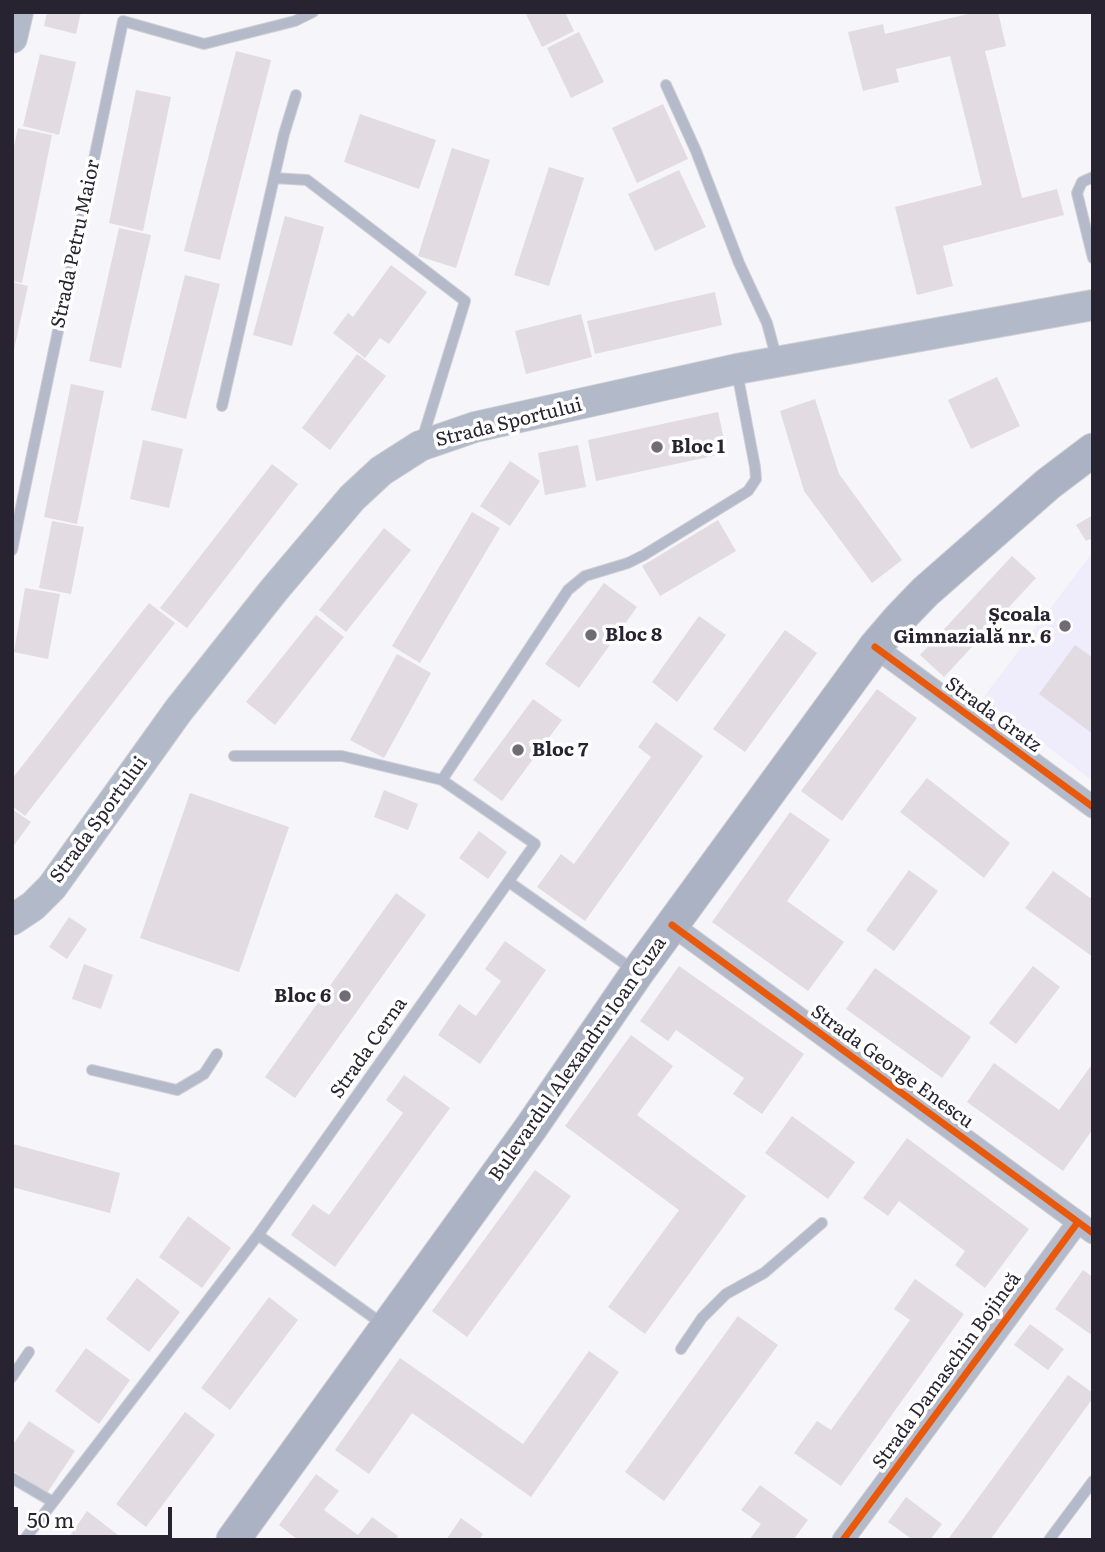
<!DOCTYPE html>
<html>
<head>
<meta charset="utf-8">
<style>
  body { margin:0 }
  #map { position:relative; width:1105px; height:1552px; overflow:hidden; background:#f6f5f9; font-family:Literata,serif }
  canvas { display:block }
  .frame { position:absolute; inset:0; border:14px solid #272330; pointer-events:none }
  .scale { position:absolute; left:14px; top:1507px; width:158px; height:32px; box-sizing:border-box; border:4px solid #272330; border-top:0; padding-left:9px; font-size:21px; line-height:24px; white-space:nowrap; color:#272330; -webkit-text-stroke:5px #fff; paint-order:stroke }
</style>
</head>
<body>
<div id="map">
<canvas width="1105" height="1552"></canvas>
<div class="frame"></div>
<div class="scale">50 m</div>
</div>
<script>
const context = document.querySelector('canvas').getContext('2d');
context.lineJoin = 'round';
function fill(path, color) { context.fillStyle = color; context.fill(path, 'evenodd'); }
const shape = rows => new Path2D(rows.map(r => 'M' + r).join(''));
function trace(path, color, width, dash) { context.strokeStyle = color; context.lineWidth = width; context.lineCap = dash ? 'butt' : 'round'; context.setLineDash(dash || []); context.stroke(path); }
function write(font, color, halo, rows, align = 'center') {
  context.font = font + ' Literata,serif'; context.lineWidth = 7; context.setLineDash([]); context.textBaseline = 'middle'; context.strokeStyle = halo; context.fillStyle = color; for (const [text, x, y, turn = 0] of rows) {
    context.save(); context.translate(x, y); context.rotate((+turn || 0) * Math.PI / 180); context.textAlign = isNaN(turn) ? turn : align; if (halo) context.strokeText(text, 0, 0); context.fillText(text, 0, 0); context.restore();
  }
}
fill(shape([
  [1092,553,1093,554,1093,781,983,698]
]), '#efecfb');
fill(shape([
  [47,12,81,12,76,34,44,26],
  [525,12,565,12,574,31,542,47],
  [976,12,998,12,1006,46,985,51,1022,198,1057,189,1064,215,943,246,953,286,917,295,895,207,982,185,950,56,896,69,899,82,863,91,848,32,883,24,885,34],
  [579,32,604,82,571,98,547,48],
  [236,51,271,60,220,260,184,251],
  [40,54,76,62,59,135,23,126],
  [136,90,171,97,143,231,109,223],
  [663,104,688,159,637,183,612,128],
  [360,114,436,140,419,189,344,162],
  [18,128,52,135,22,283,12,281,12,155],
  [452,148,490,160,456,268,418,256],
  [549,167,584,178,549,286,514,275],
  [679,170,706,227,655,251,628,194],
  [285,216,324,227,292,346,253,335],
  [119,228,151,235,121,368,89,361],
  [391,265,427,292,389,344,380,338,365,358,333,333,348,313,353,317],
  [185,275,220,284,186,419,151,410],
  [12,282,28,286,13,354,12,354],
  [715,292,722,325,595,354,587,321],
  [581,314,592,357,526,374,515,331],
  [357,354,386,376,330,450,302,428],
  [997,377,1020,426,971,449,948,400],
  [71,384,104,391,77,524,44,517],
  [815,399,839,474,902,560,872,583,804,491,780,411],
  [718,412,727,453,596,481,588,440],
  [143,440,183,449,169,508,130,499],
  [578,445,586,487,545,495,538,453],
  [510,461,540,481,510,526,480,506],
  [272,464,298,484,187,628,160,608],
  [472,512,500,528,420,663,392,646],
  [1093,515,1093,543,1090,539,1086,541,1076,525],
  [718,520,736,551,660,596,642,566],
  [52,521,84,527,71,594,39,588],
  [384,528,411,550,346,632,319,610],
  [1012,556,1036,578,944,677,920,655],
  [604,583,637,607,579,688,545,664],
  [25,588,60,594,48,659,14,652],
  [149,603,175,623,25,816,12,806,12,779],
  [316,615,344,637,275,725,246,702],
  [699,616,726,635,677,702,652,682],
  [785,630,817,653,745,752,713,729],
  [1075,645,1093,658,1093,734,1039,694],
  [397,654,431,673,384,758,350,740],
  [877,689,917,718,842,821,801,791],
  [533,699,562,720,502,801,473,780],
  [656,722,703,756,585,921,537,887,561,854,574,864,651,757,638,747],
  [927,778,1010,843,984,878,900,812],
  [384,790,418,804,408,830,374,817],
  [190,793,289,827,239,972,140,938],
  [12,809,31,822,12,848],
  [790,812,830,840,787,901,844,942,808,991,712,922],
  [479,831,507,852,488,879,459,858],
  [909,870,938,891,894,951,866,930],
  [1053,871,1093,900,1093,957,1025,908],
  [396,893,426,915,295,1098,265,1077],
  [69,917,87,929,67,959,49,947],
  [505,941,546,970,480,1064,438,1035,459,1004,476,1016,501,981,485,969],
  [84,964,113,975,101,1009,72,999],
  [679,966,804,1054,762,1114,733,1094,744,1078,676,1030,668,1041,640,1021],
  [1033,966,1060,987,1016,1044,989,1023],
  [875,968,971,1037,942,1078,846,1009],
  [631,1035,673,1066,637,1115,746,1196,645,1334,608,1307,679,1210,565,1126],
  [994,1063,1059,1110,1093,1063,1093,1129,1063,1171,967,1102],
  [404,1075,450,1108,335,1267,291,1235,313,1204,329,1215,403,1113,386,1100],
  [792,1116,855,1162,828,1199,765,1153],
  [907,1138,1029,1229,985,1288,955,1265,965,1251,899,1201,888,1216,863,1198],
  [13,1144,120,1173,110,1213,12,1187],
  [535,1170,571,1196,467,1337,432,1311],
  [188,1216,231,1248,202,1288,159,1257],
  [1083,1270,1093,1277,1093,1336,1055,1309],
  [137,1278,180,1312,149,1352,106,1319],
  [915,1279,964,1314,841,1486,794,1453,817,1421,831,1430,910,1320,894,1309],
  [269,1297,298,1320,230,1410,201,1388],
  [738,1316,778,1345,664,1501,625,1472],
  [1030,1324,1064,1349,1048,1370,1014,1345],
  [86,1348,130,1380,99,1424,55,1391],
  [589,1351,619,1372,531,1497,412,1413,369,1474,335,1450,400,1358,523,1444],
  [1068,1375,1093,1393,1093,1398,990,1540,951,1540,949,1538],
  [185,1412,215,1435,146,1527,116,1504],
  [29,1421,75,1451,47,1493,12,1470,12,1446],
  [316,1474,339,1491,324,1510,358,1535,372,1517,398,1536,395,1540,298,1540,279,1525],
  [760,1485,808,1520,793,1540,749,1540,761,1524,741,1510],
  [906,1497,942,1524,930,1540,913,1540,888,1522],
  [87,1511,118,1535,115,1540,67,1540],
  [461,1518,483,1534,479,1540,446,1540]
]), '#e2dbe2');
const lane = shape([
  [666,85,696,151,739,263,767,323,777,360],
  [1093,177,1082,182,1077,193,1093,258],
  [274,178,307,180,465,301,422,440],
  [222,406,284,134,296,95],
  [12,550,123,21,204,44,295,21,313,12],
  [442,780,568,590,585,576,628,563,644,555,748,491,756,479,755,467,737,372],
  [509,882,635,971],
  [92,1070,177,1090,204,1074,217,1054],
  [258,1235,384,1325],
  [681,1349,702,1318,726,1294,764,1273,822,1223],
  [12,1377,29,1352],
  [12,1478,53,1502],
  [24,1540,258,1235,535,844,442,780,342,756,234,756],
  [1049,1540,1093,1481]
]);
const street = shape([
  [875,647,1093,807],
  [672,925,1093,1233],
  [843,1540,1078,1222]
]);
const secondary = shape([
  [12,38,18,12],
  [12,920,33,906,52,887,178,711,274,590,352,498,381,471,420,446,475,427,737,369,1093,305]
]);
const primary = shape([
  [233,1540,530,1129,637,973,875,647,899,619,925,592,1048,484,1093,450]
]);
trace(lane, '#d1d0d4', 12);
trace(street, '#d1d0d4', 23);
trace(secondary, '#d1d0d4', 32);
trace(primary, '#d1d0d4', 35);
trace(lane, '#b4bac9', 10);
trace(street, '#b4bac9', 21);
trace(secondary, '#b2b9c9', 30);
trace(primary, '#abb2c3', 33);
trace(shape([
  [875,647,1093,807],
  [672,925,1093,1233],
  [843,1540,1078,1222]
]), '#e8590c', 7);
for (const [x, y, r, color] of [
  [657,447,7,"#6f6c76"],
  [1065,626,7,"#6f6c76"],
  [591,635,7,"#6f6c76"],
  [518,750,7,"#6f6c76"],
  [345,996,7,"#6f6c76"]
]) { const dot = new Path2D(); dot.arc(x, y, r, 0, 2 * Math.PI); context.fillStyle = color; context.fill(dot); trace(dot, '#fff', 2.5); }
write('19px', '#272330', '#fff', [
  ["Strada Petru Maior",76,244,-78],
  ["Strada Sportului",509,423,-14],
  ["Strada Gratz",993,715,36],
  ["Strada Sportului",99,820,-54],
  ["Strada Cerna",369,1048,-55],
  ["Bulevardul Alexandru Ioan Cuza",578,1059,-55],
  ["Strada George Enescu",892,1067,36],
  ["Strada Damaschin Bojincă",947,1371,-54]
]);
write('bold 19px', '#272330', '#fff', [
  ["Bloc 1",671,447],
  ["Școala",1051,615,"right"],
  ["Gimnazială nr. 6",1051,637,"right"],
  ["Bloc 8",605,635],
  ["Bloc 7",532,750],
  ["Bloc 6",331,996,"right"]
], 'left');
</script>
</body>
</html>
